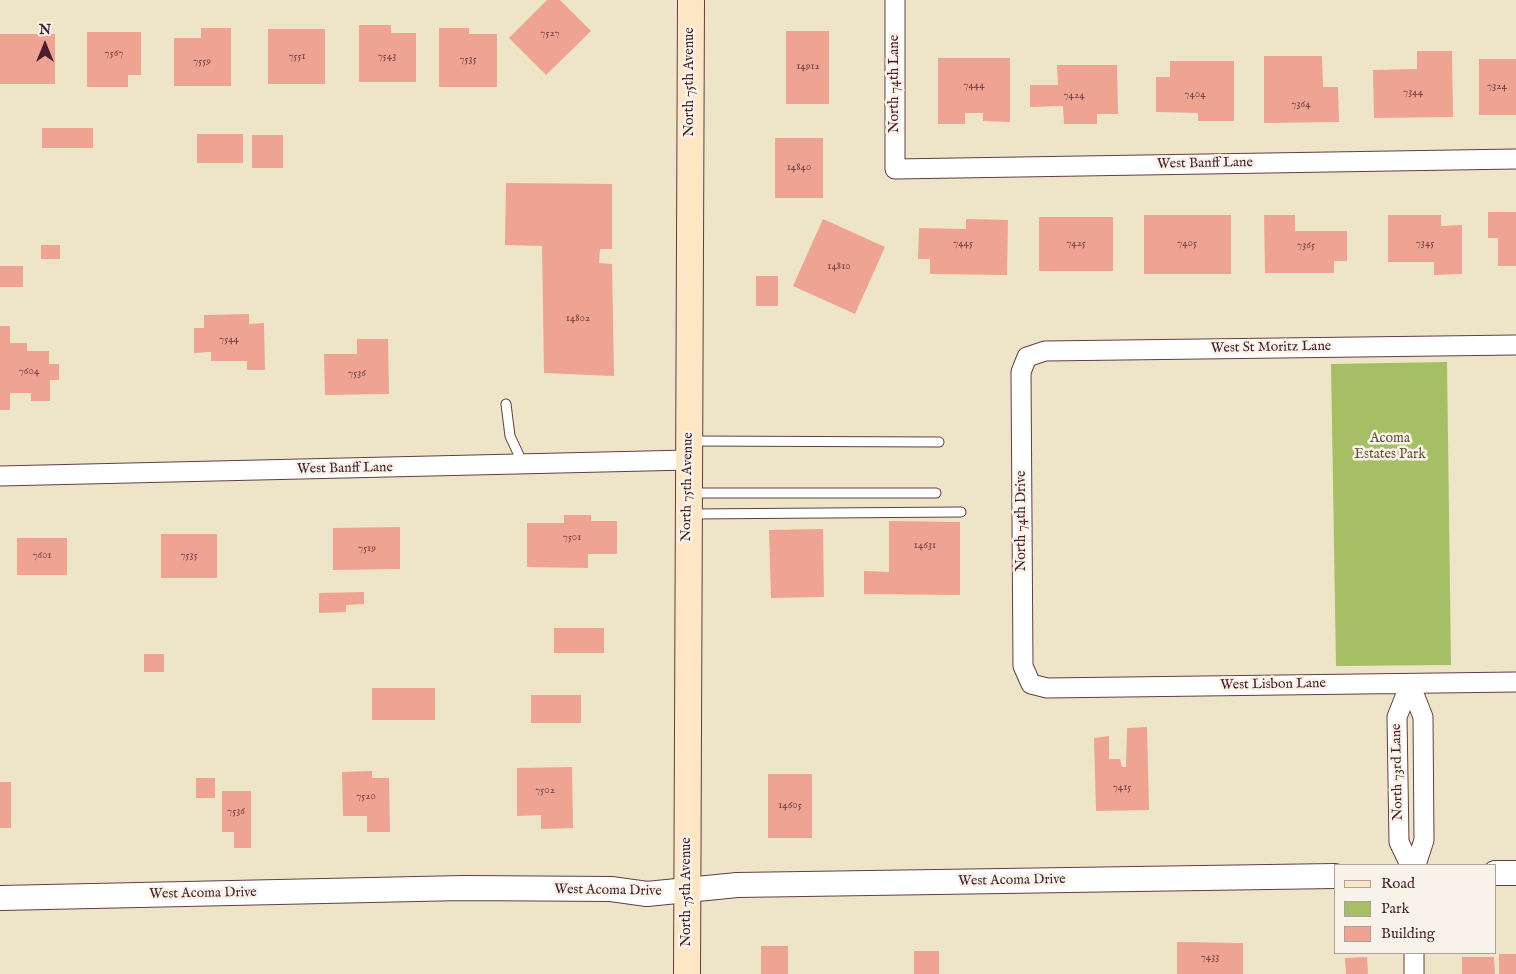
<!DOCTYPE html>
<html>
<head>
<meta charset="utf-8">
<style>
  body { margin:0 }
  #map { position:relative; width:1516px; height:974px; overflow:hidden; background:#eee5c9; font-family:"IM FELL English",serif }
  canvas { display:block }
  .legend { position:absolute; left:1334px; top:864px; width:162px; height:90px; box-sizing:border-box; background:#f7f3e8; border:1px solid #b29e9c; margin:0; padding:6px 9px; list-style:none; font-size:15px; color:#4a1f2b }
  .legend li { display:flex; align-items:center; gap:10px; height:25px }
  .legend b { width:25px; border:1px solid #b29e9c }
  .north { position:absolute; left:20px; top:20px; width:50px; height:50px; -webkit-text-stroke:4px #f7f3e8; paint-order:stroke; rotate:0deg; font-size:14px; font-weight:700; line-height:20px; text-align:center; color:#4a1f2b }
  .north::after { content:''; display:block; margin:auto; width:18px; height:22px; background:#4a1f2b; clip-path:polygon(50% 0,100% 100%,50% 72%,0 100%) }
</style>
</head>
<body>
<div id="map">
<canvas width="1516" height="974"></canvas>
<ul class="legend">
<li><b style="height:6px;background:#fce6c4"></b>Road</li>
<li><b style="height:14px;background:#a6bf65"></b>Park</li>
<li><b style="height:14px;background:#eea393"></b>Building</li>
</ul>
<div class="north">N</div>
</div>
<script>
const context = document.querySelector('canvas').getContext('2d');
context.lineJoin = 'round';
function fill(path, color) { context.fillStyle = color; context.fill(path, 'evenodd'); }
const shape = rows => new Path2D(rows.map(r => 'M' + r).join(''));
function trace(path, color, width, dash) { context.strokeStyle = color; context.lineWidth = width; context.lineCap = dash ? 'butt' : 'round'; context.setLineDash(dash || []); context.stroke(path); }
function write(font, color, halo, rows, align = 'center') {
  context.font = font + ' "IM FELL English",serif'; context.lineWidth = 5; context.setLineDash([]); context.textBaseline = 'middle'; context.strokeStyle = halo; context.fillStyle = color; for (const [text, x, y, turn = 0] of rows) {
    context.save(); context.translate(x, y); context.rotate((+turn || 0) * Math.PI / 180); context.textAlign = isNaN(turn) ? turn : align; if (halo) context.strokeText(text, 0, 0); context.fillText(text, 0, 0); context.restore();
  }
}
fill(shape([
  [1447,362,1451,665,1336,666,1331,364]
]), '#a6bf65');
fill(shape([
  [547,0,560,0,591,31,546,75,509,38],
  [359,25,391,25,391,33,416,33,416,82,359,82],
  [201,28,231,28,231,86,174,86,174,38,201,38],
  [439,28,469,28,469,34,497,34,497,87,439,87],
  [268,29,325,29,325,84,268,84],
  [786,31,829,31,829,104,786,104],
  [87,32,141,32,141,75,128,75,128,87,87,87],
  [0,34,55,34,55,84,0,84],
  [1417,51,1452,51,1453,117,1374,118,1373,70,1417,69],
  [1264,56,1322,56,1323,87,1338,87,1339,122,1264,123],
  [938,58,1010,58,1010,122,983,121,983,113,965,113,965,124,938,124],
  [1479,59,1516,59,1516,115,1479,115],
  [1170,61,1234,61,1234,121,1198,121,1198,113,1156,112,1156,77,1170,77],
  [1057,65,1117,65,1118,114,1097,114,1097,124,1064,124,1063,106,1030,107,1030,85,1058,85],
  [42,128,93,128,93,148,42,148],
  [197,134,243,134,243,163,197,163],
  [252,135,283,135,283,168,252,168],
  [775,138,823,138,823,198,775,198],
  [506,183,612,184,612,249,600,249,599,263,612,264,614,376,544,373,542,246,505,245],
  [1488,212,1516,212,1516,266,1498,266,1498,238,1488,238],
  [1144,215,1231,215,1231,274,1144,274],
  [1264,215,1295,215,1295,231,1347,231,1347,261,1334,261,1334,273,1265,273],
  [1388,215,1441,215,1441,226,1462,225,1462,274,1434,275,1434,262,1388,262],
  [1039,217,1113,217,1113,271,1039,271],
  [823,219,885,247,855,314,793,286],
  [966,219,1008,220,1007,275,930,274,930,259,918,259,919,228,966,229],
  [41,245,60,245,60,259,41,259],
  [0,266,23,266,23,287,0,287],
  [756,276,778,276,778,306,756,306],
  [249,314,249,324,264,323,265,370,247,370,247,361,211,361,211,352,194,353,194,328,204,328,204,315],
  [0,326,10,326,10,343,27,343,27,351,49,351,49,364,59,364,59,380,50,380,50,401,31,401,31,393,10,393,10,410,0,410],
  [357,339,388,339,389,394,325,395,324,354,357,354],
  [564,515,591,515,591,521,617,521,617,554,588,554,588,568,527,567,527,523,564,523],
  [889,521,960,522,960,595,864,594,864,571,889,572],
  [400,527,400,569,333,570,333,528],
  [823,529,824,597,771,598,769,530],
  [161,534,217,534,217,578,161,578],
  [17,538,67,538,67,575,17,575],
  [364,592,364,604,346,605,346,612,319,613,319,593],
  [554,628,604,628,604,653,554,653],
  [144,654,164,654,164,672,144,672],
  [372,688,435,688,435,720,372,720],
  [531,695,581,695,581,723,531,723],
  [1147,727,1149,810,1096,811,1094,738,1109,736,1109,759,1120,759,1122,767,1126,767,1127,728],
  [572,767,573,828,541,829,541,815,517,816,517,768],
  [372,771,372,778,389,778,390,832,367,832,367,816,343,816,342,772],
  [768,774,812,774,812,838,768,838],
  [196,778,215,778,215,798,196,798],
  [0,782,11,782,11,828,0,828],
  [222,791,251,791,251,848,234,848,234,832,222,832],
  [1177,942,1243,943,1243,974,1177,974],
  [761,946,788,946,788,974,761,974],
  [914,951,939,951,939,974,914,974],
  [1499,954,1516,954,1516,974,1499,974],
  [1367,957,1368,974,1346,974,1345,958],
  [1462,957,1494,957,1495,974,1462,974]
]), '#eea393');
const service = shape([
  [506,404,510,436,523,464],
  [692,441,939,442],
  [691,493,936,493],
  [691,514,961,512]
]);
const minor = shape([
  [895,0,895,169,1516,159],
  [1516,345,1045,351,1027,357,1021,372,1023,666,1031,684,1047,688,1516,682],
  [0,476,689,460],
  [1410,684,1423,717,1424,840,1416,865],
  [1410,865,1399,842,1397,717,1410,684],
  [1414,953,1414,974]
]);
const tertiary = shape([
  [1495,873,1516,873],
  [0,898,463,888,611,889,647,894,737,885,1335,876]
]);
const secondary = shape([
  [687,974,691,0]
]);
trace(service, '#633d43', 11);
trace(minor, '#633d43', 21);
trace(tertiary, '#633d43', 26);
trace(secondary, '#633d43', 28);
trace(service, '#fff', 9);
trace(minor, '#fff', 19);
trace(tertiary, '#fff', 24);
trace(secondary, '#fce6c4', 26);
write('11px', '#734045', null, [
  ["7527",550,34],
  ["7567",114,54],
  ["7551",297,57],
  ["7543",387,57],
  ["7535",468,60],
  ["7559",202,62],
  ["14912",808,67],
  ["7444",974,86],
  ["7324",1497,87],
  ["7344",1413,93],
  ["7404",1195,95],
  ["7424",1074,96],
  ["7364",1301,105],
  ["14840",799,168],
  ["7445",963,244],
  ["7425",1076,244],
  ["7405",1187,244],
  ["7345",1425,244],
  ["7365",1306,246],
  ["14810",839,267],
  ["14802",578,319],
  ["7544",229,340],
  ["7604",29,372],
  ["7536",357,374],
  ["7501",572,538],
  ["14631",925,546],
  ["7519",367,549],
  ["7601",42,556],
  ["7535",189,556],
  ["7415",1122,788],
  ["7502",545,791],
  ["7520",366,797],
  ["14605",790,806],
  ["7536",236,812],
  ["7433",1210,958]
]);
write('14px', '#4a1f2b', '#f7f3e8', [
  ["North 75th Avenue",690,82,-90],
  ["North 74th Lane",895,84,-90],
  ["West Banff Lane",1205,164,-1],
  ["West St Moritz Lane",1271,348,-1],
  ["West Banff Lane",345,469,-1],
  ["North 75th Avenue",688,487,-89],
  ["North 74th Drive",1022,521,-90],
  ["West Lisbon Lane",1273,685,-1],
  ["North 73rd Lane",1398,772,-91],
  ["West Acoma Drive",1012,881,-1],
  ["West Acoma Drive",608,891,1],
  ["North 75th Avenue",687,892,-90],
  ["West Acoma Drive",203,894,-1]
]);
write('14px', '#664f3c', '#f7f3e8', [
  ["Acoma",1390,439],
  ["Estates Park",1390,455]
]);
</script>
</body>
</html>
